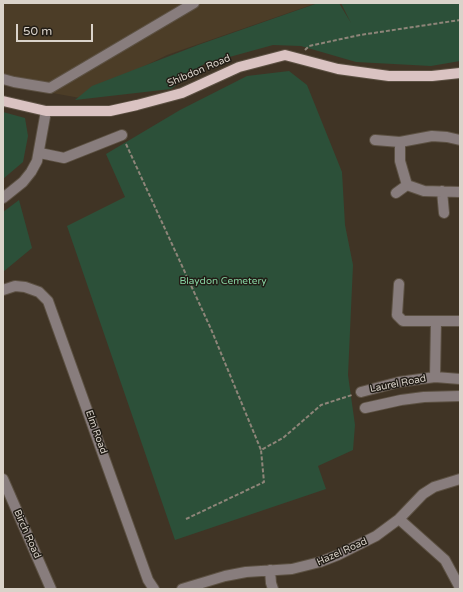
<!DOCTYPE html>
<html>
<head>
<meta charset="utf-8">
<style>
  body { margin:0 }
  #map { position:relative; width:463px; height:592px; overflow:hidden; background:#403425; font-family:"Varela Round",sans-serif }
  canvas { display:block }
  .frame { position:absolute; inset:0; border:4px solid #dad3ca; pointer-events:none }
  .scale { position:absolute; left:16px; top:24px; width:77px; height:18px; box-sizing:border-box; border:2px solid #dad3ca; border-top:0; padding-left:5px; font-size:12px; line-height:14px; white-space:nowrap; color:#dad3ca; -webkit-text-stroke:3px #221d16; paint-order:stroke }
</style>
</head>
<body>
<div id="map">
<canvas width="463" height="592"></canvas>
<div class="frame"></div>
<div class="scale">50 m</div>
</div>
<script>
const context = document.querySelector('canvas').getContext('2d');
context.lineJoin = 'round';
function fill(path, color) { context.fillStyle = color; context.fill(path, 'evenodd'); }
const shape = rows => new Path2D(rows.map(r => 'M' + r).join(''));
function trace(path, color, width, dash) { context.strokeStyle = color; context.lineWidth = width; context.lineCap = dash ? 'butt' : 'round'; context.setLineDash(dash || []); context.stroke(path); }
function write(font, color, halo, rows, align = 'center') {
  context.font = font + ' "Varela Round",sans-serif'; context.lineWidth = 3; context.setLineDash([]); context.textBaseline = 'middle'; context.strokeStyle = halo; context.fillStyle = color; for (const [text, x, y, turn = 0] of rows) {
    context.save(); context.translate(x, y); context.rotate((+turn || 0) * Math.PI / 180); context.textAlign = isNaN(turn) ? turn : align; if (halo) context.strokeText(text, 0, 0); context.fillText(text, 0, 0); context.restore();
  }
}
fill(shape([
  [3,3,317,3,167,55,80,98,3,84]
]), '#4c3d27');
fill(shape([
  [318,3,339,3,351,23,341,3,460,3,460,61,431,66,356,62,301,46,273,45,204,64,171,89,75,100,92,86,198,45],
  [289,71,307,85,342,172,345,225,353,265,348,375,355,425,353,450,318,466,326,489,175,540,67,226,125,197,106,154,180,110,247,76],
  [3,112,25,118,28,136,23,162,3,179],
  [19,200,32,248,3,272,3,212]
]), '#2c5039');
const minor = shape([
  [3,79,14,82,50,88,194,3],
  [375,140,400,142],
  [40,153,64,158,122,135],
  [407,185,400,161,400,142,432,136,447,137,460,140],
  [442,191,444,213],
  [396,193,407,185,424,191,460,192],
  [3,198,23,182,31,172,37,161,46,111],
  [399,284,397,315,403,321,460,321],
  [3,290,15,286,25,287,39,292,48,301,148,580,154,589],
  [435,377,436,321],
  [361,392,399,382,435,377,460,379],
  [365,408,401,400,424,397,460,396],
  [3,479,51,589],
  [399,519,445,560,460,588],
  [270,570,271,583,273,589],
  [182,589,225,576,246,572,292,569,320,562,338,555,376,536,399,519,423,494,434,487,460,479]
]);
const major = shape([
  [3,101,46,111,110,111,137,105,182,93,239,67,285,55,338,69,389,76,432,76,460,73]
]);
trace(minor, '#5c5143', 12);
trace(major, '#5c5143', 12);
trace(shape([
  [305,50,309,46,360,35,460,20],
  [126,144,211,329,261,450],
  [186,519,264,482,261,450,283,438,321,405,352,395]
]), '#8e8579', 2, [4, 2]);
trace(minor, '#887d7d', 10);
trace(major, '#dac3c2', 10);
write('10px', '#dad3ca', '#221d16', [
  ["Shibdon Road",199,71,-23],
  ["Laurel Road",398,384,-11],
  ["Elm Road",96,432,70],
  ["Birch Road",27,534,66],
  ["Hazel Road",342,552,-24]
]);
write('10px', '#86d2a1', '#221d16', [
  ["Blaydon Cemetery",223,281]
]);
</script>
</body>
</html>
